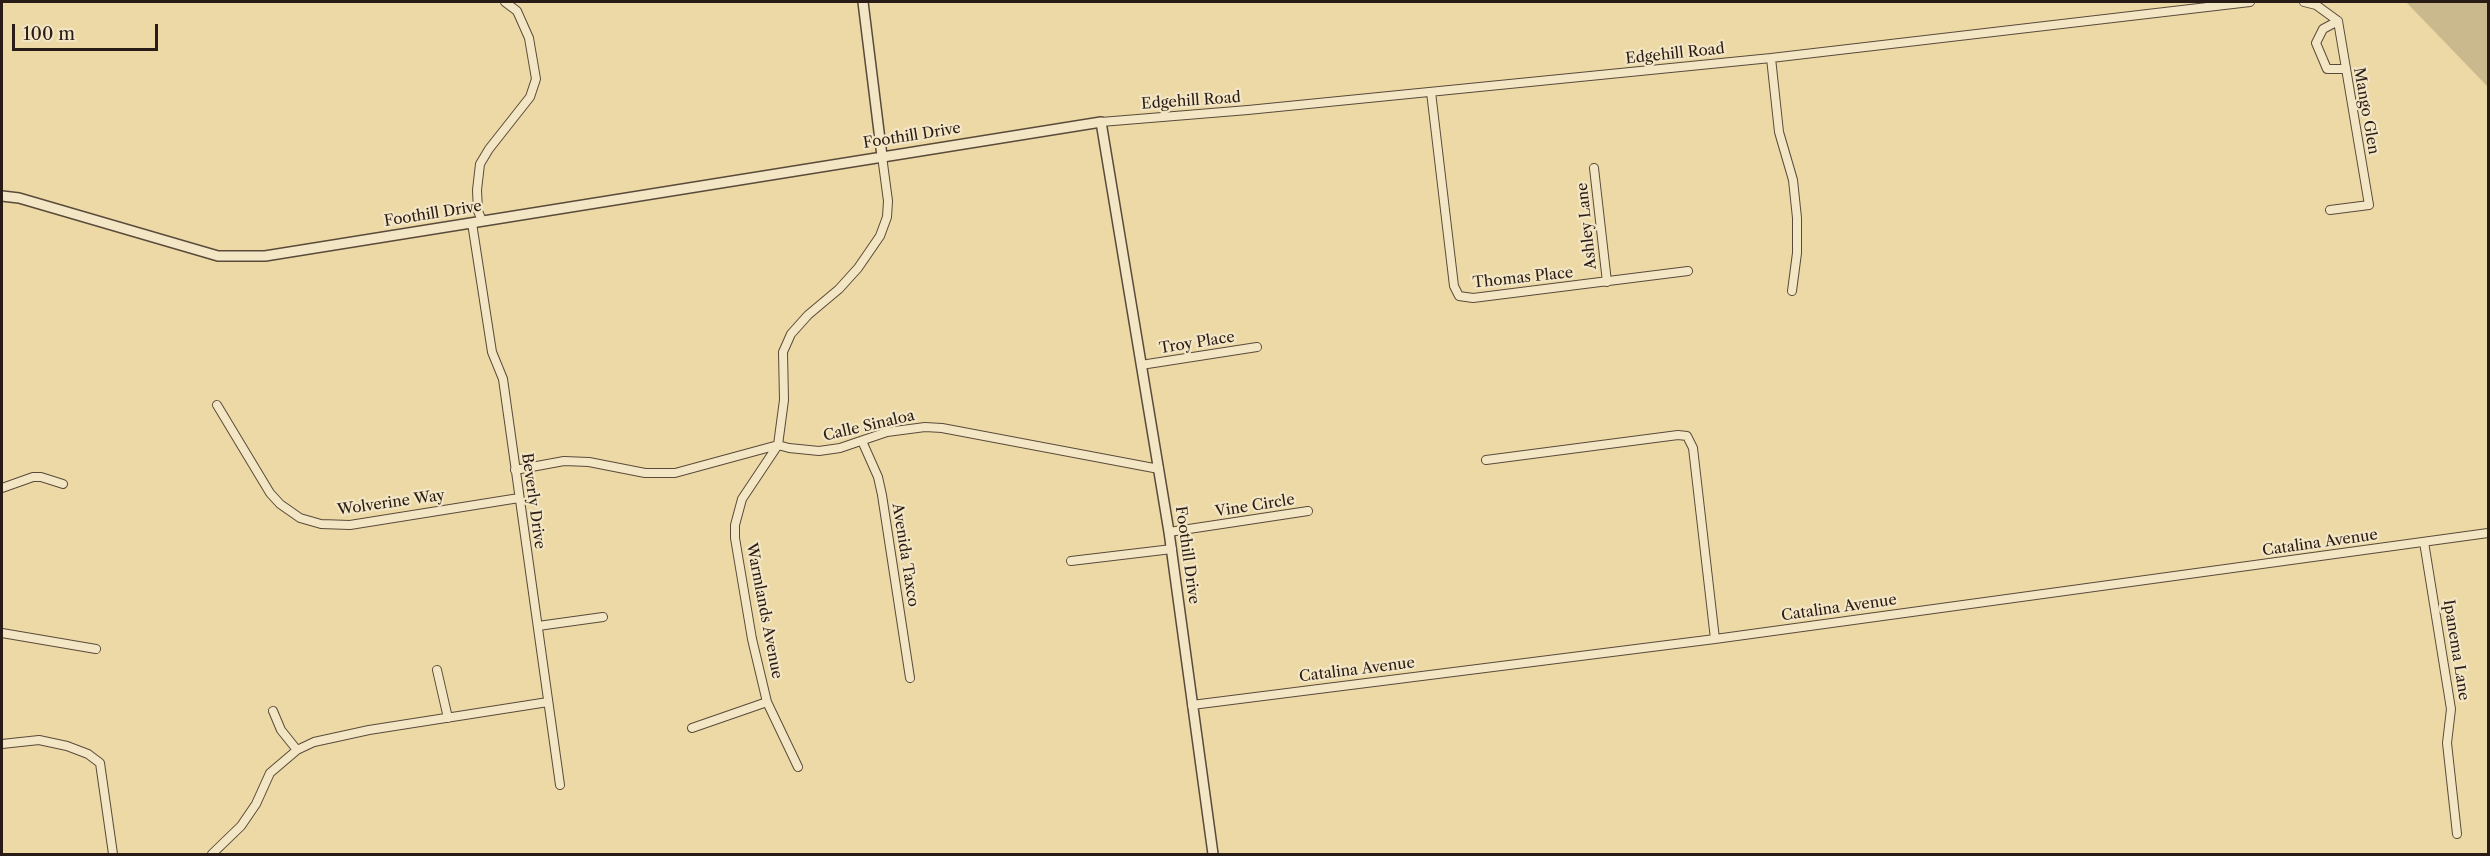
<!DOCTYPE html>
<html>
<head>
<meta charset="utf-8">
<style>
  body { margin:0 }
  #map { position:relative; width:2490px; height:856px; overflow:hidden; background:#ecd9a6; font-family:"Libre Caslon Text",serif }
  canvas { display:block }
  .frame { position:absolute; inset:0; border:3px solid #291b16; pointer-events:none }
  .scale { position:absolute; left:12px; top:24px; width:146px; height:27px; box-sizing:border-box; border:3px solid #291b16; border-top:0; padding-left:8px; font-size:18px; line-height:21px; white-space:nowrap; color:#291b16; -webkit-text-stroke:4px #f3e6c5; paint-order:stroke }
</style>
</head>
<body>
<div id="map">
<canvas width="2490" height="856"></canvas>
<div class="frame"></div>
<div class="scale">100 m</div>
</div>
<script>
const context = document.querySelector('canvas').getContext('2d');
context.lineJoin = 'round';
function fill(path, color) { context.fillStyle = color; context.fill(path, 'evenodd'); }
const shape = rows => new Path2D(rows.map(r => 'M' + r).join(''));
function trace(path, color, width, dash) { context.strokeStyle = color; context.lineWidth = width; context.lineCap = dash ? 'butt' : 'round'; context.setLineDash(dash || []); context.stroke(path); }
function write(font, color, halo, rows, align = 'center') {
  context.font = font + ' "Libre Caslon Text",serif'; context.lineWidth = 4.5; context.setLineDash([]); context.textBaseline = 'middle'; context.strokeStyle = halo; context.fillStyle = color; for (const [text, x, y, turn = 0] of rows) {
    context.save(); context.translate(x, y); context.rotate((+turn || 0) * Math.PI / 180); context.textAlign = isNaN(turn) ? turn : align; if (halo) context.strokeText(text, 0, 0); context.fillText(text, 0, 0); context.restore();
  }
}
fill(shape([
  [2406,2,2488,2,2488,87]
]), '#cbb98e');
const minor = shape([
  [2304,2,2316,5,2338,21,2369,205,2330,210],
  [2338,21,2323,29,2316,43,2327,69,2346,69],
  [1771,58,1779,132,1793,180,1797,218,1797,253,1792,291],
  [1431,92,1454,286,1459,296,1473,298,1688,271],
  [1101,122,1248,110,1771,58,2250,2],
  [1594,168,1607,282],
  [482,221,478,211,477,190,480,164,489,149,530,97,536,79,529,38,517,11,505,2],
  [472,223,492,352,503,379,560,785],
  [1141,365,1257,347],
  [217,405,270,493,280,504,300,518,321,524,350,525,519,498],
  [862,441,878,477,882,495,910,678],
  [1486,460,1678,435,1687,436,1693,448,1715,639],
  [515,470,564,461,589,462,645,473,675,473,778,445,789,448,819,451,840,448,887,432,925,427,942,428,1159,469],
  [2,488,33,477,41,477,63,484],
  [1169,532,1308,511],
  [2424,542,2451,709,2447,743,2457,834],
  [1071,561,1172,549],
  [538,626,603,617],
  [2,633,96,649],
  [437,670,448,718],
  [1192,705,1715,639,2488,533],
  [273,711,281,730,297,750],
  [692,728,767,702],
  [2,744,39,740,67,746,88,754,100,763,113,854],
  [798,767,767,702,752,639,735,538,735,525,742,499,778,445,784,400,783,352,791,334,808,315,839,289,858,268,880,236,887,217,888,201,882,156],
  [212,854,241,826,256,804,270,773,297,750,314,742,369,730,548,702]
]);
const tertiary = shape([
  [863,2,882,156],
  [2,196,19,198,218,256,265,256,1101,122,1169,532,1213,854]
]);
trace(minor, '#5a4a3a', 10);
trace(tertiary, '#5a4a3a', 12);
trace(minor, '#f3e6c5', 8);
trace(tertiary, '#f3e6c5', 9);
write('15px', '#291b16', '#f3e6c5', [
  ["Edgehill Road",1675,54,-6],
  ["Edgehill Road",1191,101,-4],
  ["Mango Glen",2366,111,80],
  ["Foothill Drive",912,136,-9],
  ["Foothill Drive",433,214,-9],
  ["Ashley Lane",1587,226,-96],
  ["Thomas Place",1523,278,-6],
  ["Troy Place",1197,343,-9],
  ["Calle Sinaloa",869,426,-13],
  ["Beverly Drive",533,501,82],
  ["Wolverine Way",391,503,-8],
  ["Vine Circle",1255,506,-9],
  ["Catalina Avenue",2320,543,-8],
  ["Avenida Taxco",905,555,81],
  ["Foothill Drive",1187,555,82],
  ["Catalina Avenue",1839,608,-8],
  ["Warmlands Avenue",764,611,79],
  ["Ipanema Lane",2456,650,81],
  ["Catalina Avenue",1357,670,-7]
]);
</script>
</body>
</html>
